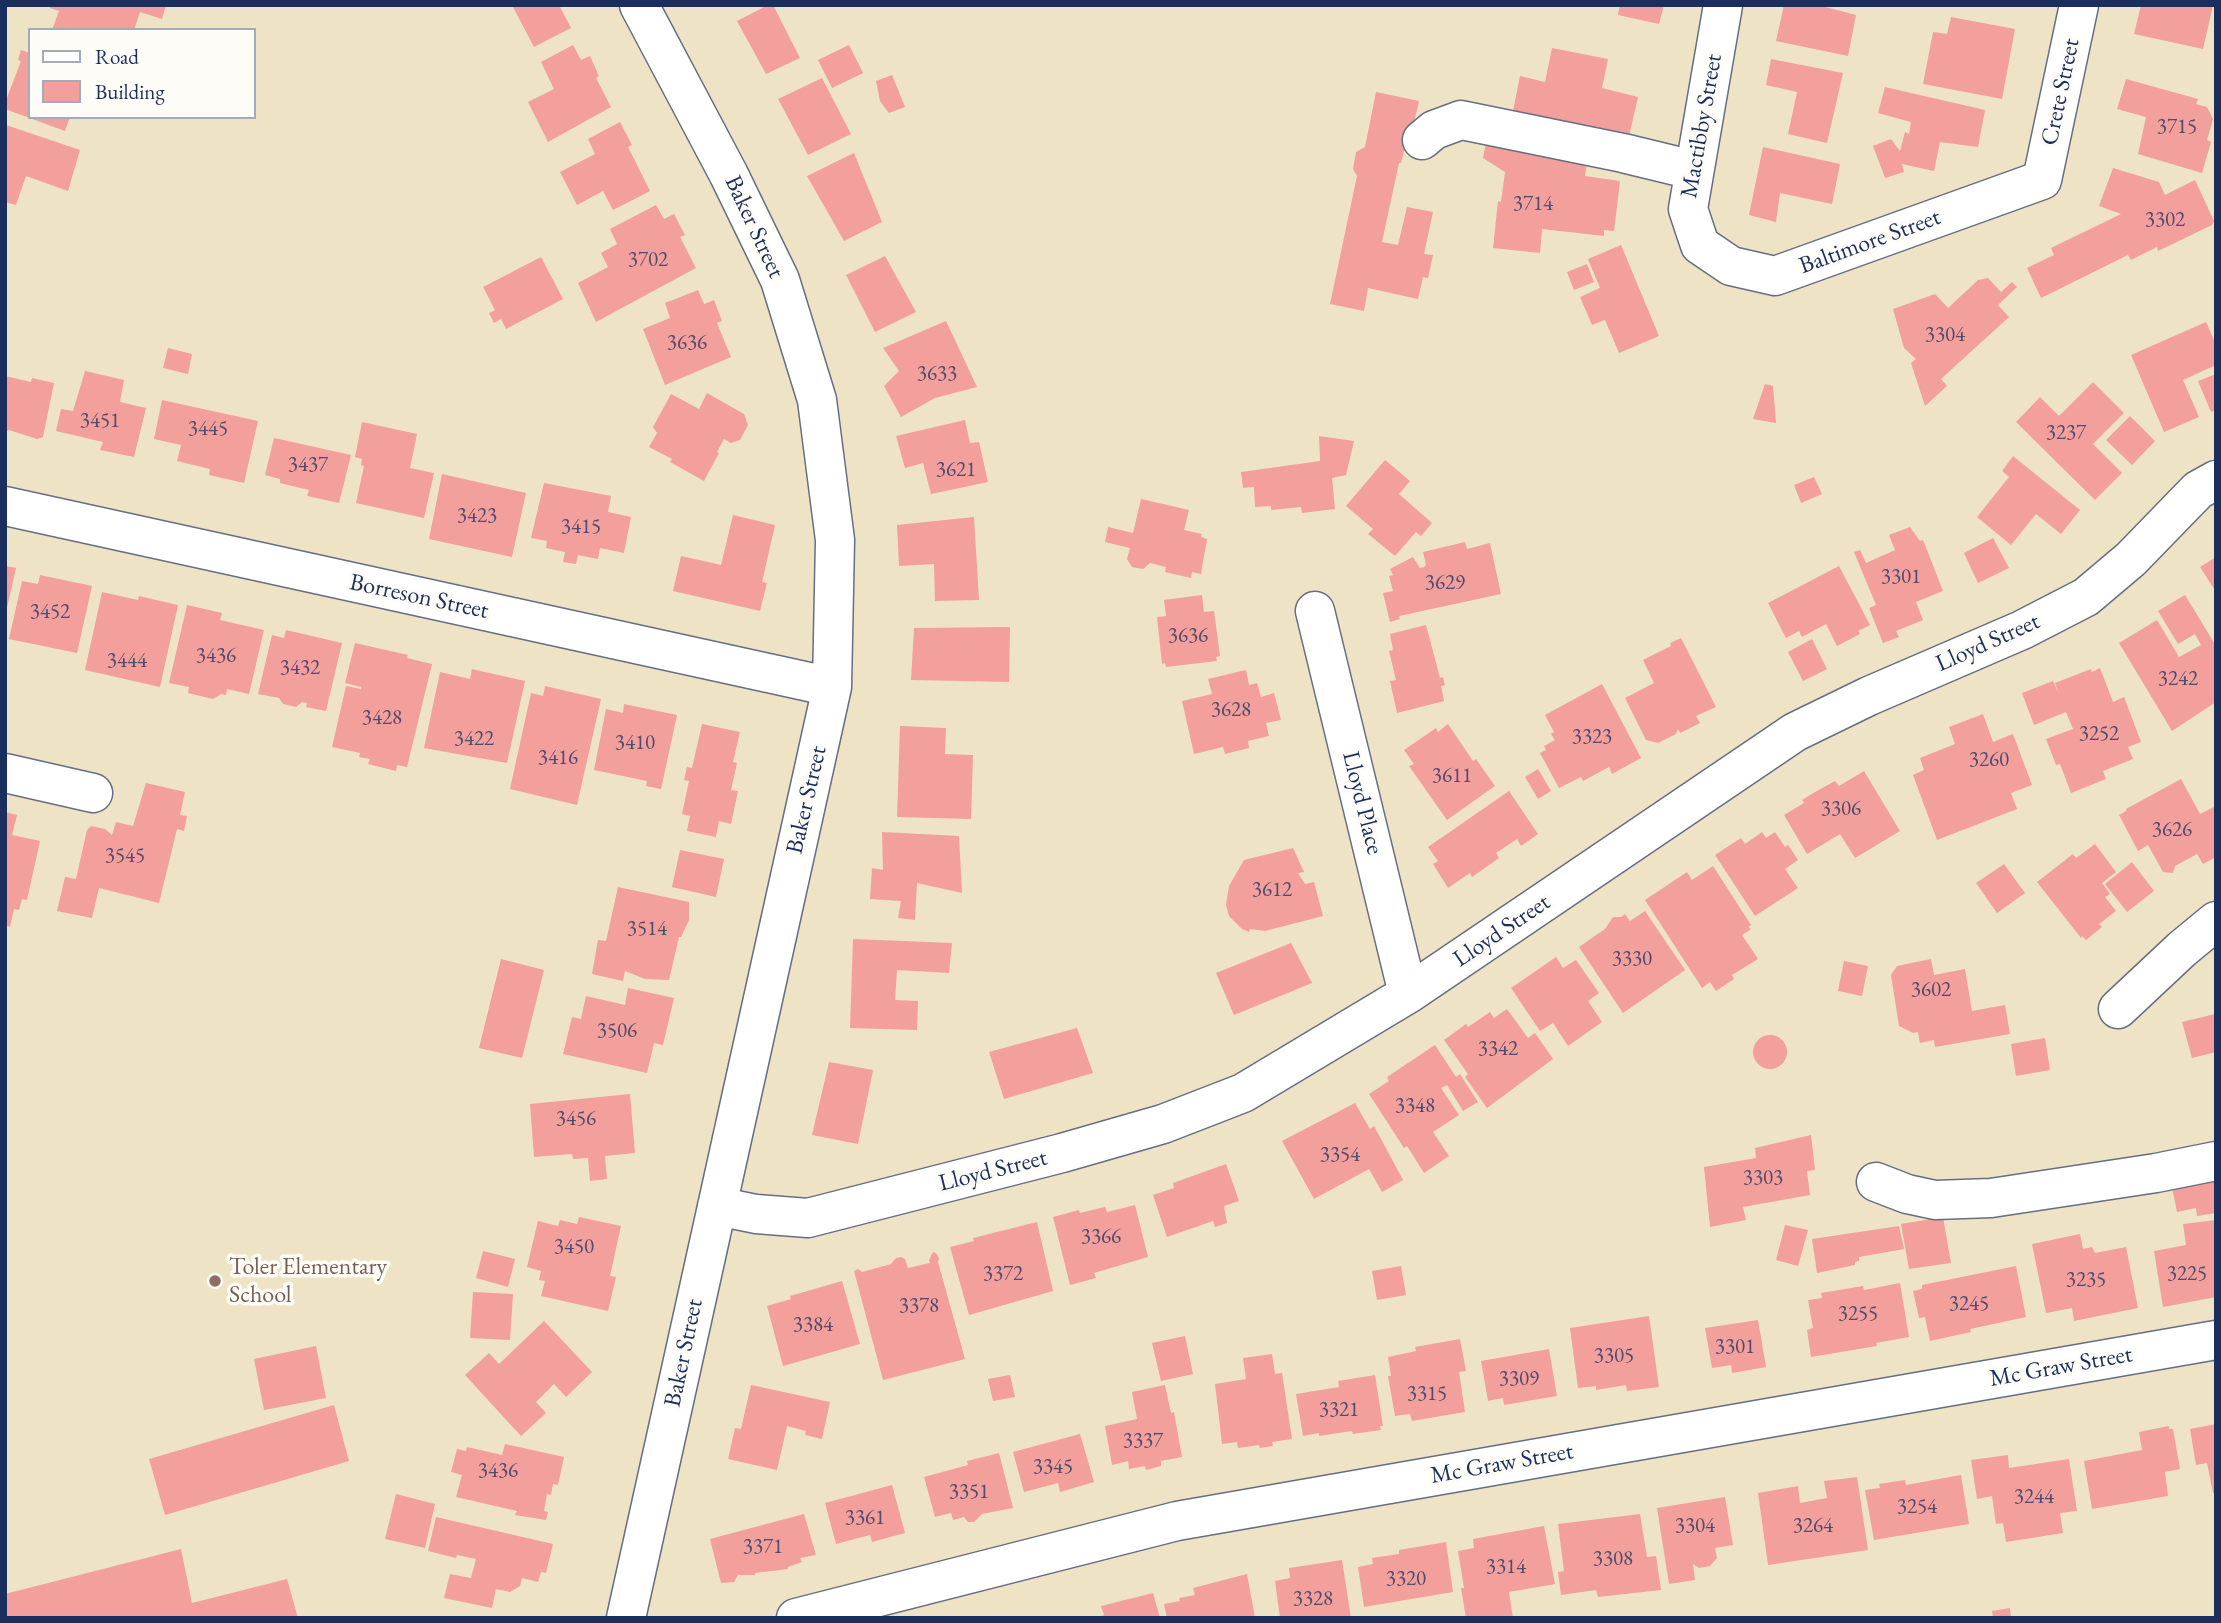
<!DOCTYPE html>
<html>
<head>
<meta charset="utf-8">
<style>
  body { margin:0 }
  #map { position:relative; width:2221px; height:1623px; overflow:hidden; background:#efe3c6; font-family:"EB Garamond",serif }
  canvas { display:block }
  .frame { position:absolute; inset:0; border:7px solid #1b2f5e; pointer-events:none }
  .legend { position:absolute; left:28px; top:28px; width:228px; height:91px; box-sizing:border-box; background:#fdfcf7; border:2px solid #a3aaba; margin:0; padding:9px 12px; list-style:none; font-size:21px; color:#1b2f5e }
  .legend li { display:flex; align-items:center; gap:14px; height:35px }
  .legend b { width:35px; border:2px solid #a3aaba }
</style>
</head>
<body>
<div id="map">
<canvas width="2221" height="1623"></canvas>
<div class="frame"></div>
<ul class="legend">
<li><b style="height:9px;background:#fff"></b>Road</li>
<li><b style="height:19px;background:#f39f9b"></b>Building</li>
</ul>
</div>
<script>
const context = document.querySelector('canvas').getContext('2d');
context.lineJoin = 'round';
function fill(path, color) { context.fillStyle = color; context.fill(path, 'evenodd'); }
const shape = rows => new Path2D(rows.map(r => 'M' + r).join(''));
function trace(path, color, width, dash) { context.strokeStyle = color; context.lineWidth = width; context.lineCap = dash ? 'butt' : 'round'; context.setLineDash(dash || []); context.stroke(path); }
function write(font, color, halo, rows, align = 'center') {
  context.font = font + ' "EB Garamond",serif'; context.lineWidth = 7; context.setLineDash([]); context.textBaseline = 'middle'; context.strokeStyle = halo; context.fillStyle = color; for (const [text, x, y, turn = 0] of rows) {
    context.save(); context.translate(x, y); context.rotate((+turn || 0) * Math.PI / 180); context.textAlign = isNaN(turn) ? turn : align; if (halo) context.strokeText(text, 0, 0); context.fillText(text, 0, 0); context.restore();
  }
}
fill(shape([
  [51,5,166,5,162,19,140,12,134,30,52,30,59,11,50,8],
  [512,5,559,5,571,28,534,47],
  [768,5,773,5,800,58,766,74,737,21],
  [1620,5,1664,5,1659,24,1618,15],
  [1784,5,1818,5,1856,15,1848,56,1776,41],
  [2141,5,2213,5,2203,49,2134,34],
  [1951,17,2015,29,2002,99,1923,84,1933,32,1947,34],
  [573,45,581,60,590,56,599,76,596,78,611,107,548,142,528,102,554,89,541,62],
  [849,45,863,73,832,88,818,60],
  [1552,48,1608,59,1602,88,1638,97,1629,136,1513,111,1520,76,1545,82],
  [21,50,30,53,30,117,70,117,65,131,5,109,5,103,21,61,18,60],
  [1771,59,1843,73,1827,143,1788,134,1797,92,1766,85],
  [892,75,905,107,889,113,880,101,876,81],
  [822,78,851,134,808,155,778,99],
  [2126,79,2198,99,2196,104,2207,107,2213,119,2207,140,2211,142,2202,173,2138,154,2146,117,2117,109],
  [1885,87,1985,110,1978,147,1940,142,1934,171,1902,164,1904,172,1885,178,1873,146,1891,139,1900,151,1905,132,1909,134,1911,122,1878,113],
  [1376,92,1419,101,1409,144,1406,143,1401,163,1399,163,1382,242,1398,245,1407,207,1433,212,1424,254,1433,255,1428,278,1423,277,1418,299,1368,288,1364,311,1330,304,1357,176,1353,169,1356,152,1365,147],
  [620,122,632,145,628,147,650,191,613,210,603,191,577,205,560,172,595,154,588,139],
  [6,125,80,150,68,191,26,176,16,205,5,202],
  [1487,138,1587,162,1585,176,1620,181,1614,231,1604,230,1604,236,1542,229,1540,253,1493,248,1498,201,1501,202,1505,172,1483,158],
  [1763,147,1840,164,1832,204,1780,193,1776,222,1749,215],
  [854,153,882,222,844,241,807,176],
  [2113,168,2159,182,2165,195,2195,180,2214,221,2212,225,2158,251,2157,247,2131,260,2128,255,2041,298,2027,268,2054,255,2051,248,2121,214,2099,206],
  [656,205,664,219,674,214,685,235,680,237,696,268,596,322,578,283,608,267,601,253,617,244,610,229],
  [1621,245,1659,336,1619,353,1605,320,1592,325,1580,297,1600,288,1588,259],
  [885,256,916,312,875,332,846,275],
  [541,257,563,299,506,329,501,319,494,323,489,313,495,310,483,287],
  [1587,264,1594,282,1574,290,1567,272],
  [1988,278,2001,292,2012,282,2017,287,1998,305,2009,317,1941,379,1947,386,1925,406,1911,363,1916,359,1904,348,1893,309,1935,294,1948,308,1978,280],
  [698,290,704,304,714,300,722,321,717,323,731,357,665,385,643,329,670,318,665,303],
  [946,321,977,387,935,398,901,417,884,386,899,371,883,348],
  [2206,322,2216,345,2216,365,2183,380,2199,417,2164,432,2131,355],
  [168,348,192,354,188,374,163,368],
  [85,371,124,380,120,402,146,408,134,457,100,450,103,442,56,431,61,409,73,411],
  [2216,374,2216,410,2211,412,2198,381],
  [5,376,31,382,32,378,54,383,43,437,37,439,9,430,5,432],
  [2093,382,2124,413,2093,444,2122,473,2095,500,2016,422,2040,397,2059,416],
  [1765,384,1773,386,1776,423,1753,419],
  [707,393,744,414,748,425,740,440,731,443,724,439,717,452,719,453,704,481,670,462,672,459,649,447,657,433,653,427,671,394,699,409],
  [162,400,258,421,244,483,209,475,210,469,177,461,181,445,154,439],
  [2130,416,2155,441,2132,465,2106,440],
  [965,420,970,443,979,442,988,482,931,494,923,463,905,468,896,436],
  [362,422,417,434,410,468,434,473,424,518,356,503,364,466,361,465,362,459,355,457],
  [1319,436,1354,441,1346,475,1332,478,1335,509,1302,513,1301,507,1271,510,1271,506,1255,507,1254,487,1243,488,1241,472,1320,461],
  [274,438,351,455,339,503,307,496,309,490,280,483,280,479,265,475],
  [2013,456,2080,510,2061,534,2036,514,2011,545,1977,517,2009,477,2002,471],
  [1385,460,1410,481,1399,494,1432,523,1421,536,1416,532,1395,556,1368,534,1373,529,1346,506],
  [442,474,526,493,512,557,429,539],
  [1814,477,1822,494,1801,503,1794,485],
  [544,483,611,496,608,512,631,517,624,553,600,548,598,559,578,555,576,564,563,562,565,552,546,548,547,541,531,538],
  [1141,499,1189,510,1184,530,1202,534,1201,537,1207,539,1201,574,1192,572,1191,578,1165,572,1166,567,1150,563,1143,569,1132,567,1127,559,1130,548,1105,542,1108,527,1133,533],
  [733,515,775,525,762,582,767,583,760,611,673,591,681,556,721,565],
  [974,517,979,600,935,601,934,564,899,566,897,525],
  [1910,527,1920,541,1923,540,1943,591,1916,602,1923,620,1896,631,1899,637,1883,643,1869,608,1876,605,1854,552,1860,550,1866,563,1895,550,1889,535],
  [1993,538,2009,568,1978,583,1964,553],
  [1465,542,1467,549,1490,543,1501,594,1399,616,1400,619,1390,622,1383,593,1393,591,1389,576,1393,575,1390,569,1413,557,1420,568,1424,567,1426,565,1423,552],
  [2216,557,2216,592,2200,567],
  [5,566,16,568,6,612,5,612],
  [1839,566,1870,625,1858,631,1860,634,1837,646,1826,624,1802,637,1799,631,1786,638,1768,603],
  [40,575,92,586,77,653,9,639,22,581,38,584],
  [102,592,138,600,139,596,178,605,160,687,85,670],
  [1202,595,1204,612,1214,611,1220,656,1216,657,1217,661,1166,667,1165,663,1162,664,1157,617,1166,616,1164,600],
  [2185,595,2216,646,2216,702,2172,731,2119,643,2157,620,2179,657,2201,645,2195,634,2178,644,2158,611],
  [187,605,222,613,220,620,264,630,249,694,227,689,226,695,221,694,213,699,188,693,189,687,169,683],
  [1426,625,1440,678,1443,677,1445,685,1441,686,1444,701,1397,713,1390,681,1396,680,1389,651,1393,650,1390,634],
  [1010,627,1009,682,911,680,914,628],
  [286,630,342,643,326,711,306,707,307,703,302,702,296,707,283,704,279,698,258,694,272,635,284,638],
  [1681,638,1716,707,1696,716,1700,723,1680,733,1678,729,1676,734,1658,743,1646,740,1625,698,1654,683,1643,660,1671,646,1670,643],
  [1812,639,1827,669,1803,681,1788,652],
  [355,643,408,655,407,658,432,664,407,767,397,765,396,771,368,764,370,759,359,757,360,753,332,747,346,686,361,689,361,687,345,683],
  [2100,668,2113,702,2124,697,2141,742,2128,747,2133,759,2103,771,2106,779,2071,793,2060,764,2056,765,2046,739,2073,729,2066,712,2034,725,2022,693,2053,681,2059,694,2055,683,2091,669,2092,672],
  [472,669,525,681,507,763,424,748,440,672,470,679],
  [1246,670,1249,685,1257,683,1261,697,1274,693,1281,720,1266,723,1269,736,1248,741,1249,748,1225,754,1223,747,1194,754,1182,701,1212,694,1208,679],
  [1602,684,1641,758,1612,774,1609,767,1583,781,1581,777,1559,788,1540,753,1546,750,1544,746,1555,740,1551,734,1554,732,1545,715],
  [545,686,601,699,577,805,510,789,531,693,543,696],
  [624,704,677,715,661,789,646,786,647,781,594,770,606,709,623,713],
  [1983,714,1993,742,2013,734,2032,785,2011,793,2017,809,1937,840,1913,775,1924,770,1920,758,1955,744,1949,727],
  [702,724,740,732,733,762,737,763,731,790,738,791,731,824,719,821,716,837,687,831,690,816,682,814,689,781,684,780,687,767,692,768],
  [1448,724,1473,761,1476,759,1495,786,1447,820,1409,766,1414,764,1404,750,1436,728,1438,732],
  [900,726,946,728,945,754,973,755,971,819,897,817],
  [1538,769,1551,791,1538,799,1525,777],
  [1864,771,1900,831,1855,858,1840,834,1807,854,1784,815,1804,803,1802,800,1815,792,1835,781,1839,786],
  [2181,779,2200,814,2214,807,2216,810,2216,857,2203,864,2197,854,2175,866,2173,873,2163,872,2148,845,2138,851,2119,815,2126,811,2126,809],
  [146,783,185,792,180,815,187,816,184,831,177,829,159,903,99,888,92,918,57,911,65,877,76,879,87,830,91,826,105,829,112,835,116,822,133,826],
  [1509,791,1538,834,1521,846,1517,839,1496,853,1499,858,1472,877,1470,873,1448,888,1433,864,1438,861,1428,847],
  [5,812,17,815,12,835,40,841,27,900,22,899,19,910,14,909,10,927,5,925],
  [882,832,959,836,962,893,917,883,915,920,898,918,901,901,870,899,872,868,883,870],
  [1762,832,1766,838,1775,832,1785,847,1788,845,1798,860,1785,869,1798,888,1755,916,1715,855,1741,838,1745,844],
  [2095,844,2116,872,2102,883,2110,894,2105,897,2116,911,2099,924,2102,927,2086,940,2082,936,2081,938,2037,882,2073,854,2076,858],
  [1293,848,1304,872,1298,873,1305,884,1314,882,1323,916,1265,931,1250,929,1249,932,1242,929,1229,916,1226,905,1229,886,1244,860],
  [680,850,724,859,716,897,672,887],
  [2132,862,2154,891,2127,912,2105,884],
  [2004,864,2025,893,1997,913,1976,883],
  [1713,866,1751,925,1748,927,1751,929,1742,935,1758,959,1732,975,1734,979,1716,991,1710,982,1702,988,1645,900,1687,872,1692,880],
  [618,887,689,902,689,920,681,937,679,937,669,980,645,979,625,971,623,981,592,974,598,940,606,941],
  [1645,911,1685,970,1623,1013,1579,947,1605,929,1613,917,1621,917,1625,914,1630,921],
  [853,939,952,943,949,973,897,970,895,1000,918,1001,917,1030,850,1028],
  [1291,943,1312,983,1234,1015,1216,973],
  [1556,957,1563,968,1576,960,1599,993,1588,1001,1602,1022,1568,1046,1553,1023,1540,1031,1511,988],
  [501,959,544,970,522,1058,479,1048],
  [1931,959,1934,975,1965,969,1972,1011,2005,1005,2010,1034,1935,1047,1934,1040,1920,1043,1918,1032,1913,1033,1899,1026,1891,975,1897,966],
  [1844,961,1868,966,1862,996,1838,991],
  [628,988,674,998,663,1045,654,1043,647,1073,563,1054,572,1017,581,1019,586,996,625,1005],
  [1507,1009,1528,1038,1535,1033,1553,1059,1487,1108,1465,1077,1468,1074,1444,1040,1466,1024,1468,1027,1490,1012,1494,1018],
  [2215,1014,2216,1052,2192,1058,2182,1022],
  [1077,1028,1093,1073,1004,1099,989,1052],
  '1753 1052a17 17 0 1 1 34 0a17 17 0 1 1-34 0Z',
  [2045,1038,2050,1070,2016,1076,2011,1044],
  [1435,1045,1456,1077,1460,1074,1478,1102,1463,1111,1447,1085,1441,1088,1459,1115,1433,1132,1449,1156,1424,1173,1407,1146,1404,1148,1369,1094,1389,1081,1387,1077],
  [829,1062,873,1070,858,1144,812,1135],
  [630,1094,635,1153,605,1156,607,1179,590,1181,588,1158,573,1159,572,1154,534,1157,530,1104],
  [1355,1103,1370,1129,1374,1126,1403,1180,1382,1192,1369,1169,1314,1199,1282,1141],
  [1811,1135,1815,1170,1807,1171,1810,1195,1743,1207,1746,1220,1710,1227,1704,1167,1756,1158,1755,1148],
  [1226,1164,1239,1201,1224,1206,1227,1223,1215,1227,1213,1221,1167,1237,1153,1195,1174,1188,1173,1183],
  [2216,1178,2216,1213,2197,1216,2196,1208,2177,1212,2171,1182],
  [1135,1205,1148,1257,1094,1273,1096,1278,1070,1285,1053,1217,1079,1210,1080,1213,1105,1207,1107,1212],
  [579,1217,621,1226,610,1276,616,1277,608,1311,541,1296,545,1281,539,1280,541,1271,527,1267,538,1221,558,1226,560,1220,577,1224],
  [1943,1217,1951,1263,1909,1269,1901,1224],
  [2216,1220,2216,1297,2163,1307,2154,1251,2186,1245,2183,1224],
  [1037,1222,1053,1291,969,1315,950,1247,974,1241,973,1238],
  [1785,1225,1808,1230,1798,1266,1776,1260],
  [1899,1226,1904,1249,1859,1257,1859,1261,1855,1262,1855,1265,1817,1273,1812,1239],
  [2080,1234,2083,1249,2092,1247,2095,1253,2126,1247,2138,1308,2074,1321,2072,1308,2046,1313,2032,1244],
  [483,1251,515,1259,508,1287,476,1278],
  [933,1252,936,1253,939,1258,938,1262,965,1359,883,1380,854,1271,858,1269,862,1272,891,1264,896,1258,901,1257,905,1259,908,1268,930,1263,929,1260],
  [1401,1266,1406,1295,1377,1300,1372,1271],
  [2016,1266,2026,1317,1970,1329,1971,1332,1930,1341,1925,1317,1919,1318,1913,1291,1922,1289,1922,1285],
  [842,1281,860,1344,783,1366,767,1306,791,1299,790,1296],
  [1900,1283,1909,1337,1876,1343,1877,1346,1811,1357,1807,1330,1813,1328,1808,1300,1822,1298,1821,1293,1863,1286,1864,1290],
  [473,1292,513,1294,510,1340,470,1338],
  [1649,1316,1659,1387,1627,1391,1626,1385,1596,1390,1596,1386,1578,1388,1570,1328],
  [1758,1320,1766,1367,1732,1373,1731,1365,1712,1368,1705,1328],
  [544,1321,592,1372,566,1397,554,1384,536,1402,546,1413,521,1436,465,1375,489,1353,499,1364],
  [1185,1336,1193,1374,1161,1381,1152,1343],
  [1460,1339,1466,1371,1459,1372,1465,1412,1412,1421,1410,1414,1395,1416,1388,1376,1391,1376,1388,1357,1416,1351,1415,1347],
  [316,1346,326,1398,264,1410,254,1359],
  [1549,1349,1557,1396,1504,1405,1503,1398,1488,1401,1481,1361],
  [1272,1354,1275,1374,1282,1373,1292,1439,1272,1442,1273,1446,1260,1448,1259,1445,1238,1448,1237,1442,1222,1444,1215,1384,1246,1379,1243,1358],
  [1010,1375,1015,1397,993,1401,988,1379],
  [1375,1375,1383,1426,1380,1426,1381,1430,1353,1434,1352,1431,1319,1436,1319,1433,1303,1436,1296,1394,1339,1387,1338,1381],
  [751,1385,830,1402,822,1439,805,1435,806,1431,787,1426,777,1470,728,1459,735,1428,741,1429],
  [1165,1385,1171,1413,1174,1412,1182,1457,1161,1461,1161,1466,1146,1470,1145,1466,1129,1469,1128,1461,1112,1465,1105,1426,1137,1419,1132,1392],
  [334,1405,349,1461,165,1515,149,1459],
  [2216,1424,2216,1492,2213,1493,2207,1463,2196,1465,2190,1429],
  [2169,1426,2169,1429,2173,1429,2180,1469,2165,1472,2168,1496,2092,1509,2084,1461,2142,1450,2139,1432],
  [1080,1434,1094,1482,1060,1492,1058,1483,1024,1492,1013,1452],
  [505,1444,564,1457,558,1485,553,1484,551,1495,547,1494,544,1511,548,1512,546,1520,515,1515,517,1511,456,1497,462,1475,451,1472,457,1449,466,1451,467,1447,502,1455],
  [999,1453,1013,1508,982,1514,974,1522,968,1522,964,1517,953,1520,951,1513,935,1517,924,1477,968,1465,967,1461],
  [2008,1455,2009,1468,2069,1459,2077,1511,2060,1513,2063,1533,2006,1542,2003,1523,1996,1524,1992,1496,1977,1499,1971,1460],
  [1961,1475,1969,1524,1874,1540,1865,1490,1880,1488,1879,1484,1905,1480,1906,1485],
  [1857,1477,1868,1550,1768,1565,1758,1493,1798,1486,1800,1503,1827,1498,1824,1481],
  [892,1485,905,1533,872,1542,870,1535,836,1544,825,1503],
  [396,1494,435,1504,425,1548,385,1539],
  [1725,1497,1733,1545,1715,1548,1717,1558,1710,1566,1699,1568,1693,1564,1695,1580,1669,1584,1657,1508],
  [804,1514,816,1555,800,1558,802,1562,788,1567,788,1569,755,1573,755,1575,738,1575,734,1582,721,1583,710,1539],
  [1640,1514,1647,1557,1656,1556,1661,1590,1598,1597,1596,1590,1561,1595,1558,1572,1564,1571,1558,1524],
  [436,1517,553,1544,546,1573,541,1572,538,1582,522,1578,520,1586,510,1592,496,1589,492,1608,444,1598,450,1574,471,1578,476,1559,457,1555,456,1558,428,1551],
  [1544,1526,1555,1584,1509,1592,1513,1618,1466,1618,1461,1588,1464,1588,1458,1551,1474,1548,1473,1539],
  [1446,1542,1453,1592,1364,1607,1358,1567,1373,1564,1372,1558,1399,1554,1399,1550],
  [181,1549,192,1603,287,1579,298,1618,5,1618,5,1594],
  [1342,1560,1351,1618,1280,1618,1275,1581,1290,1578,1289,1568],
  [1247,1574,1255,1618,1167,1618,1164,1604,1180,1601,1179,1598,1195,1595,1193,1588],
  [1153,1593,1160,1618,1098,1618,1104,1615,1101,1606],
  [2010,1608,2011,1618,1993,1618,1992,1611]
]), '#f39f9b');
const minor = shape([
  [1723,5,1688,209,1700,245,1731,266,1775,276,2042,180,2079,5],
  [1422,140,1434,130,1461,120,1623,153,1693,170],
  [5,506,832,687],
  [1315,611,1408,994],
  [5,773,93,793],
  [2118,1009,2182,949,2216,921],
  [1876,1182,1907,1194,1935,1200,1991,1198,2156,1173,2216,1161],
  [717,1206,756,1214,808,1218,1062,1153,1163,1124,1243,1093,1408,994,1795,732,1869,696,2022,630,2086,597,2131,559,2198,490,2216,480],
  [626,1618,832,687,835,540,817,400,780,280,729,175,639,5],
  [796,1618,1177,1521,2216,1340]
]);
trace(minor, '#656e82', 41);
trace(minor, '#fff', 38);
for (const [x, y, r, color] of [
  [215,1281,7,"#8d6e63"]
]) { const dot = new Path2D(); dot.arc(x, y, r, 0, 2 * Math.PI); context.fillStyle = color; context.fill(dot); trace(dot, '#fdfcf7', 2.5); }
write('21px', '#514b6d', null, [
  ["3715",2177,127],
  ["3714",1533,204],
  ["3302",2165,220],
  ["3702",648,260],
  ["3304",1945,335],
  ["3636",687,343],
  ["3633",937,374],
  ["3451",100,421],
  ["3445",208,429],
  ["3237",2066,433],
  ["3437",308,465],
  ["3621",956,470],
  ["3423",477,516],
  ["3415",581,527],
  ["3301",1901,577],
  ["3629",1445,583],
  ["3452",50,612],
  ["3636",1188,636],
  ["3436",216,656],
  ["3444",127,661],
  ["3432",300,668],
  ["3242",2178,679],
  ["3628",1231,710],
  ["3428",382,718],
  ["3252",2099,734],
  ["3323",1592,737],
  ["3422",474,739],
  ["3410",635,743],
  ["3416",558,758],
  ["3260",1989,760],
  ["3611",1452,776],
  ["3306",1841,809],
  ["3626",2172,830],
  ["3545",125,856],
  ["3612",1272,890],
  ["3514",647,929],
  ["3330",1632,959],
  ["3602",1931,990],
  ["3506",617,1031],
  ["3342",1498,1049],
  ["3348",1415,1106],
  ["3456",576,1119],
  ["3354",1340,1155],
  ["3303",1763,1178],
  ["3366",1101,1237],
  ["3450",574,1247],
  ["3372",1003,1274],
  ["3225",2187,1274],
  ["3235",2086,1280],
  ["3245",1969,1304],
  ["3378",919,1306],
  ["3255",1858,1314],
  ["3384",813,1325],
  ["3301",1735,1347],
  ["3305",1614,1356],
  ["3309",1519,1379],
  ["3315",1427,1394],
  ["3321",1339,1410],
  ["3337",1143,1441],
  ["3345",1053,1467],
  ["3436",498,1471],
  ["3351",969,1492],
  ["3244",2034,1497],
  ["3254",1917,1507],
  ["3361",865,1518],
  ["3304",1695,1526],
  ["3264",1813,1526],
  ["3371",763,1547],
  ["3308",1613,1559],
  ["3314",1506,1567],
  ["3320",1406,1579],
  ["3328",1313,1599]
]);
write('24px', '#1b2f5e', '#fdfcf7', [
  ["Crete Street",2061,92,-78],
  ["Mactibby Street",1702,126,-80],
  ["Baker Street",754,227,65],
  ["Baltimore Street",1870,242,-20],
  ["Borreson Street",419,597,12],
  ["Lloyd Street",1988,643,-24],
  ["Baker Street",807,800,-77],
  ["Lloyd Place",1362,803,76],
  ["Lloyd Street",1502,931,-34],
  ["Lloyd Street",993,1171,-14],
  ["Baker Street",684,1353,-78],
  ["Mc Graw Street",2061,1367,-10],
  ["Mc Graw Street",1502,1464,-10]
]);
write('24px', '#785e54', '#fdfcf7', [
  ["Toler Elementary",229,1267],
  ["School",229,1295]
], 'left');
</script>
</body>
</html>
